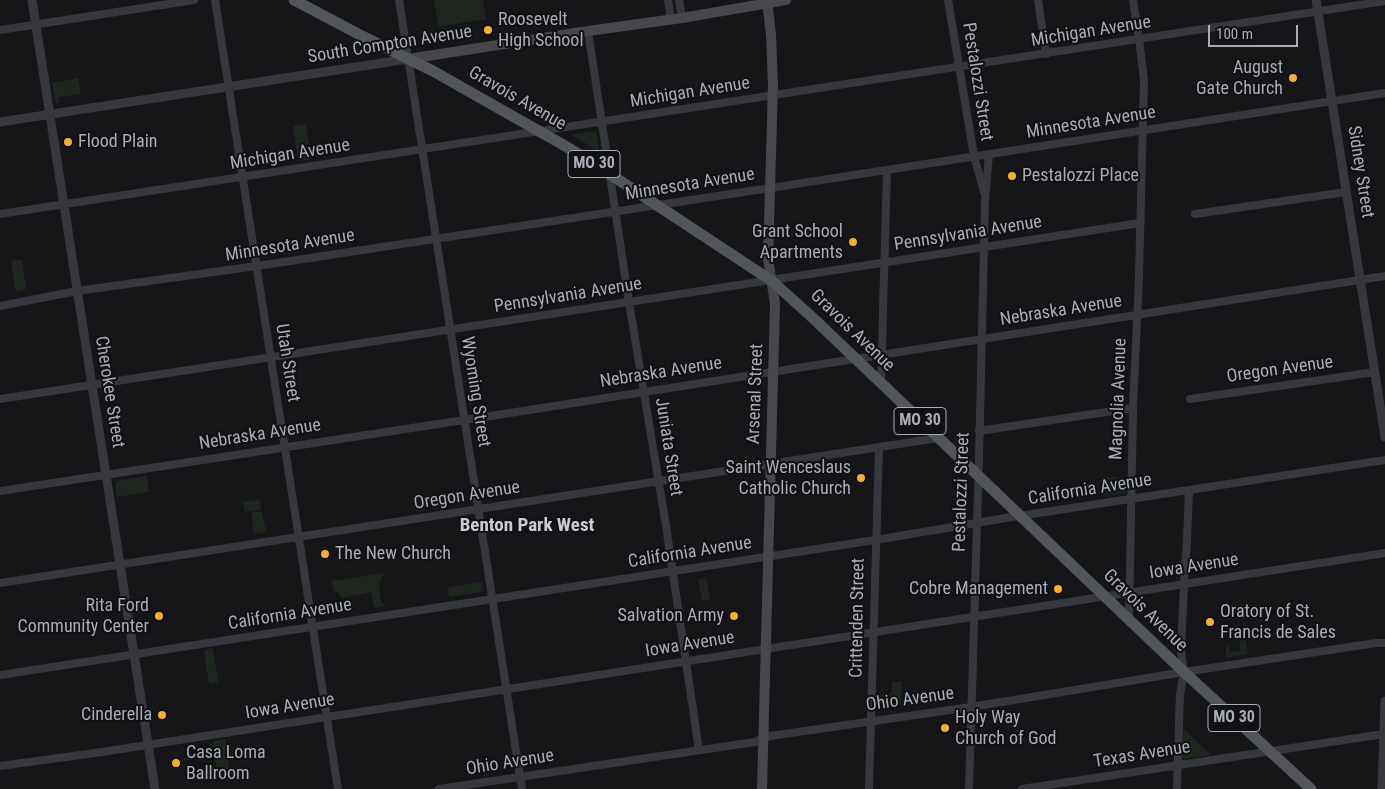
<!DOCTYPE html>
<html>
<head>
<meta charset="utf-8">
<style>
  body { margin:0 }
  #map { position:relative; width:1385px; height:789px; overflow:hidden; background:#161618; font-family:"Roboto Condensed",sans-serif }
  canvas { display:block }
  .scale { position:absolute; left:1208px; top:25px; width:90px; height:22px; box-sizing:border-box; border:2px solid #a8adb8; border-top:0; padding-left:6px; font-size:15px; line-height:18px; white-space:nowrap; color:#a8adb8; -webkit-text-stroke:4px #111113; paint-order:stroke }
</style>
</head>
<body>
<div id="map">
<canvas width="1385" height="789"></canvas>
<div class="scale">100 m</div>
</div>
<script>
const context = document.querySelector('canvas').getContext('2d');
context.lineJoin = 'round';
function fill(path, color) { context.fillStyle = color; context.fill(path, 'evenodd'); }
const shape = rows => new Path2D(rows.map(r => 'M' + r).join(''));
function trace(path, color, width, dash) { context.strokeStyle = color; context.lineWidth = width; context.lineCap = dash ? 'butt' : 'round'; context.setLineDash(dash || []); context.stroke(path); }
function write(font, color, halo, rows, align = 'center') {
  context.font = font + ' "Roboto Condensed",sans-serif'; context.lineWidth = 4; context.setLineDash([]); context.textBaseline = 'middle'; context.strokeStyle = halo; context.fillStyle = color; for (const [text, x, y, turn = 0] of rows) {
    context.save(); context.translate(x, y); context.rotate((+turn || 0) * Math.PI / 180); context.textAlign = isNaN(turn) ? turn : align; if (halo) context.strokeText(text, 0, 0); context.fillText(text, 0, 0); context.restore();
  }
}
fill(shape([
  [434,0,483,0,486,19,439,27],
  [78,78,81,94,59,97,60,103,56,104,52,83],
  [306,124,311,159,298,161,293,126],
  [596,131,599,150,598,151,572,135,573,134],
  [22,259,26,289,16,291,11,261],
  [897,417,910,430,910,434,894,436],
  [147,476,149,492,117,497,115,481],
  [1103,477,1126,478,1126,493,1103,496],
  [259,500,261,510,245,512,243,502],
  [262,511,266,532,254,534,251,513],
  [384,573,379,585,381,601,385,606,375,608,371,592,341,598,338,592,333,591,332,581],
  [706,578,710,600,702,601,698,579],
  [482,582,483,591,481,592,449,597,448,587],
  [1240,640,1246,641,1248,654,1226,658,1226,648,1230,644,1230,647,1229,649,1230,652,1240,651],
  [213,648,218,682,209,684,204,650],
  [892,682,902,682,901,704,877,706,877,694,891,694],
  [1183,731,1186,731,1211,755,1185,759,1183,758,1182,756],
  [225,739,230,771,217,773,213,741]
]), '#1e261f');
trace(shape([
  [215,0,338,789],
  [399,0,522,789],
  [668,0,671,19],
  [679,0,682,18],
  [948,0,974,156,984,192],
  [1038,0,1046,54],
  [0,30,194,0],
  [588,31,629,302,666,526,699,750],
  [0,214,1385,1],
  [1195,214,1346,192],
  [0,306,77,291,264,265,770,188,1385,93],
  [881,383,887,170],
  [0,399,1140,223],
  [1190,399,1375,372],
  [979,431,1133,408],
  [0,491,510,413,1385,276],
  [0,583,938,438],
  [1129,620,1133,408,1139,277,1144,80,1139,39,1133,0],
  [0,675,875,540,1006,518,1385,460],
  [0,766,102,752,1385,553],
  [439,789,755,742,770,736,971,707,1184,672,1376,643,1385,643],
  [869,789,879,447],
  [969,789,979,459,985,201,989,154],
  [1022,789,1377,735,1385,735],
  [1177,789,1180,694,1184,672,1181,651,1184,584,1187,540,1189,490]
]), '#37383d', 8);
trace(shape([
  [32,0,155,789],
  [1316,0,1385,437],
  [0,122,408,59],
  [1382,789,1385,701]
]), '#37383d', 9);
trace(shape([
  [408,59,588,31,682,18,786,0],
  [762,789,775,304,768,258,773,85,771,35,767,0]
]), '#45474d', 10);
trace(shape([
  [294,0,362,36,433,71,567,147,602,169,772,281,814,319,1184,672,1311,789]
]), '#53555c', 11);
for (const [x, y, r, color] of [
  [488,30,5,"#f2b134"],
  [1293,78,5,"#f2b134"],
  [68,142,5,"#f2b134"],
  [1012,176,5,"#f2b134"],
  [853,242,5,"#f2b134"],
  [861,478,5,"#f2b134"],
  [325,554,5,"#f2b134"],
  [1058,589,5,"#f2b134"],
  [159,616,5,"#f2b134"],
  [734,616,5,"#f2b134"],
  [1210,622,5,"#f2b134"],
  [162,715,5,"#f2b134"],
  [945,728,5,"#f2b134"],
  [176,763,5,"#f2b134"]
]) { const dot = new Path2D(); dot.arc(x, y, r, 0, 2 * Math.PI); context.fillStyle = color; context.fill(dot); trace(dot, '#111113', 2); }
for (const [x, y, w] of [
  [594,164,52],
  [920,421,52],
  [1234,718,52]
]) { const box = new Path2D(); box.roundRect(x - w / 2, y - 13.5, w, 27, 4); context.fillStyle = '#111113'; context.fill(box); trace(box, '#a8adb8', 1); }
write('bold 16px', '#a8adb8', null, [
  ["MO 30",594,164],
  ["MO 30",920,421],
  ["MO 30",1234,718]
]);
write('18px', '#a8adb8', '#111113', [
  ["Roosevelt",498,20],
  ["High School",498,41],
  ["August",1283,68,"right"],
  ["Gate Church",1283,89,"right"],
  ["Flood Plain",78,142],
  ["Pestalozzi Place",1022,176],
  ["Grant School",843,232,"right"],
  ["Apartments",843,253,"right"],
  ["Saint Wenceslaus",851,468,"right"],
  ["Catholic Church",851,489,"right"],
  ["The New Church",335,554],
  ["Cobre Management",1048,589,"right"],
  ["Rita Ford",149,606,"right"],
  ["Community Center",149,627,"right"],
  ["Oratory of St.",1220,612],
  ["Francis de Sales",1220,633],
  ["Salvation Army",724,616,"right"],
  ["Cinderella",152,715,"right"],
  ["Holy Way",955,718],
  ["Church of God",955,739],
  ["Casa Loma",186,753],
  ["Ballroom",186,774]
], 'left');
write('18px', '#a8adb8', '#111113', [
  ["Michigan Avenue",1091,32,-9],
  ["South Compton Avenue",390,45,-9],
  ["Pestalozzi Street",977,82,81],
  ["Michigan Avenue",690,93,-9],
  ["Gravois Avenue",517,99,30],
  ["Minnesota Avenue",1091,123,-9],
  ["Michigan Avenue",290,155,-9],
  ["Sidney Street",1360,172,81],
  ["Minnesota Avenue",690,185,-9],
  ["Pennsylvania Avenue",968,234,-9],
  ["Minnesota Avenue",290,246,-9],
  ["Pennsylvania Avenue",568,296,-9],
  ["Nebraska Avenue",1061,311,-9],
  ["Gravois Avenue",852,331,44],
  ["Utah Street",287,363,81],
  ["Oregon Avenue",1280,370,-8],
  ["Nebraska Avenue",661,373,-9],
  ["Cherokee Street",109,392,81],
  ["Wyoming Street",475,392,81],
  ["Arsenal Street",756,394,-88],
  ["Magnolia Avenue",1119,399,-88],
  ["Nebraska Avenue",260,435,-9],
  ["Juniata Street",668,447,81],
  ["California Avenue",1090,490,-9],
  ["Pestalozzi Street",962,492,-88],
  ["Oregon Avenue",467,496,-9],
  ["California Avenue",690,553,-9],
  ["Iowa Avenue",1194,567,-9],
  ["Gravois Avenue",1145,611,44],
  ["California Avenue",290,615,-9],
  ["Crittenden Street",858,618,-89],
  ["Iowa Avenue",690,645,-9],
  ["Ohio Avenue",910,700,-8],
  ["Iowa Avenue",290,707,-9],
  ["Texas Avenue",1142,755,-9],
  ["Ohio Avenue",510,763,-9]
]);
write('bold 19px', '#c9ccd4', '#111113', [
  ["Benton Park West",527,526]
]);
</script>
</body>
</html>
